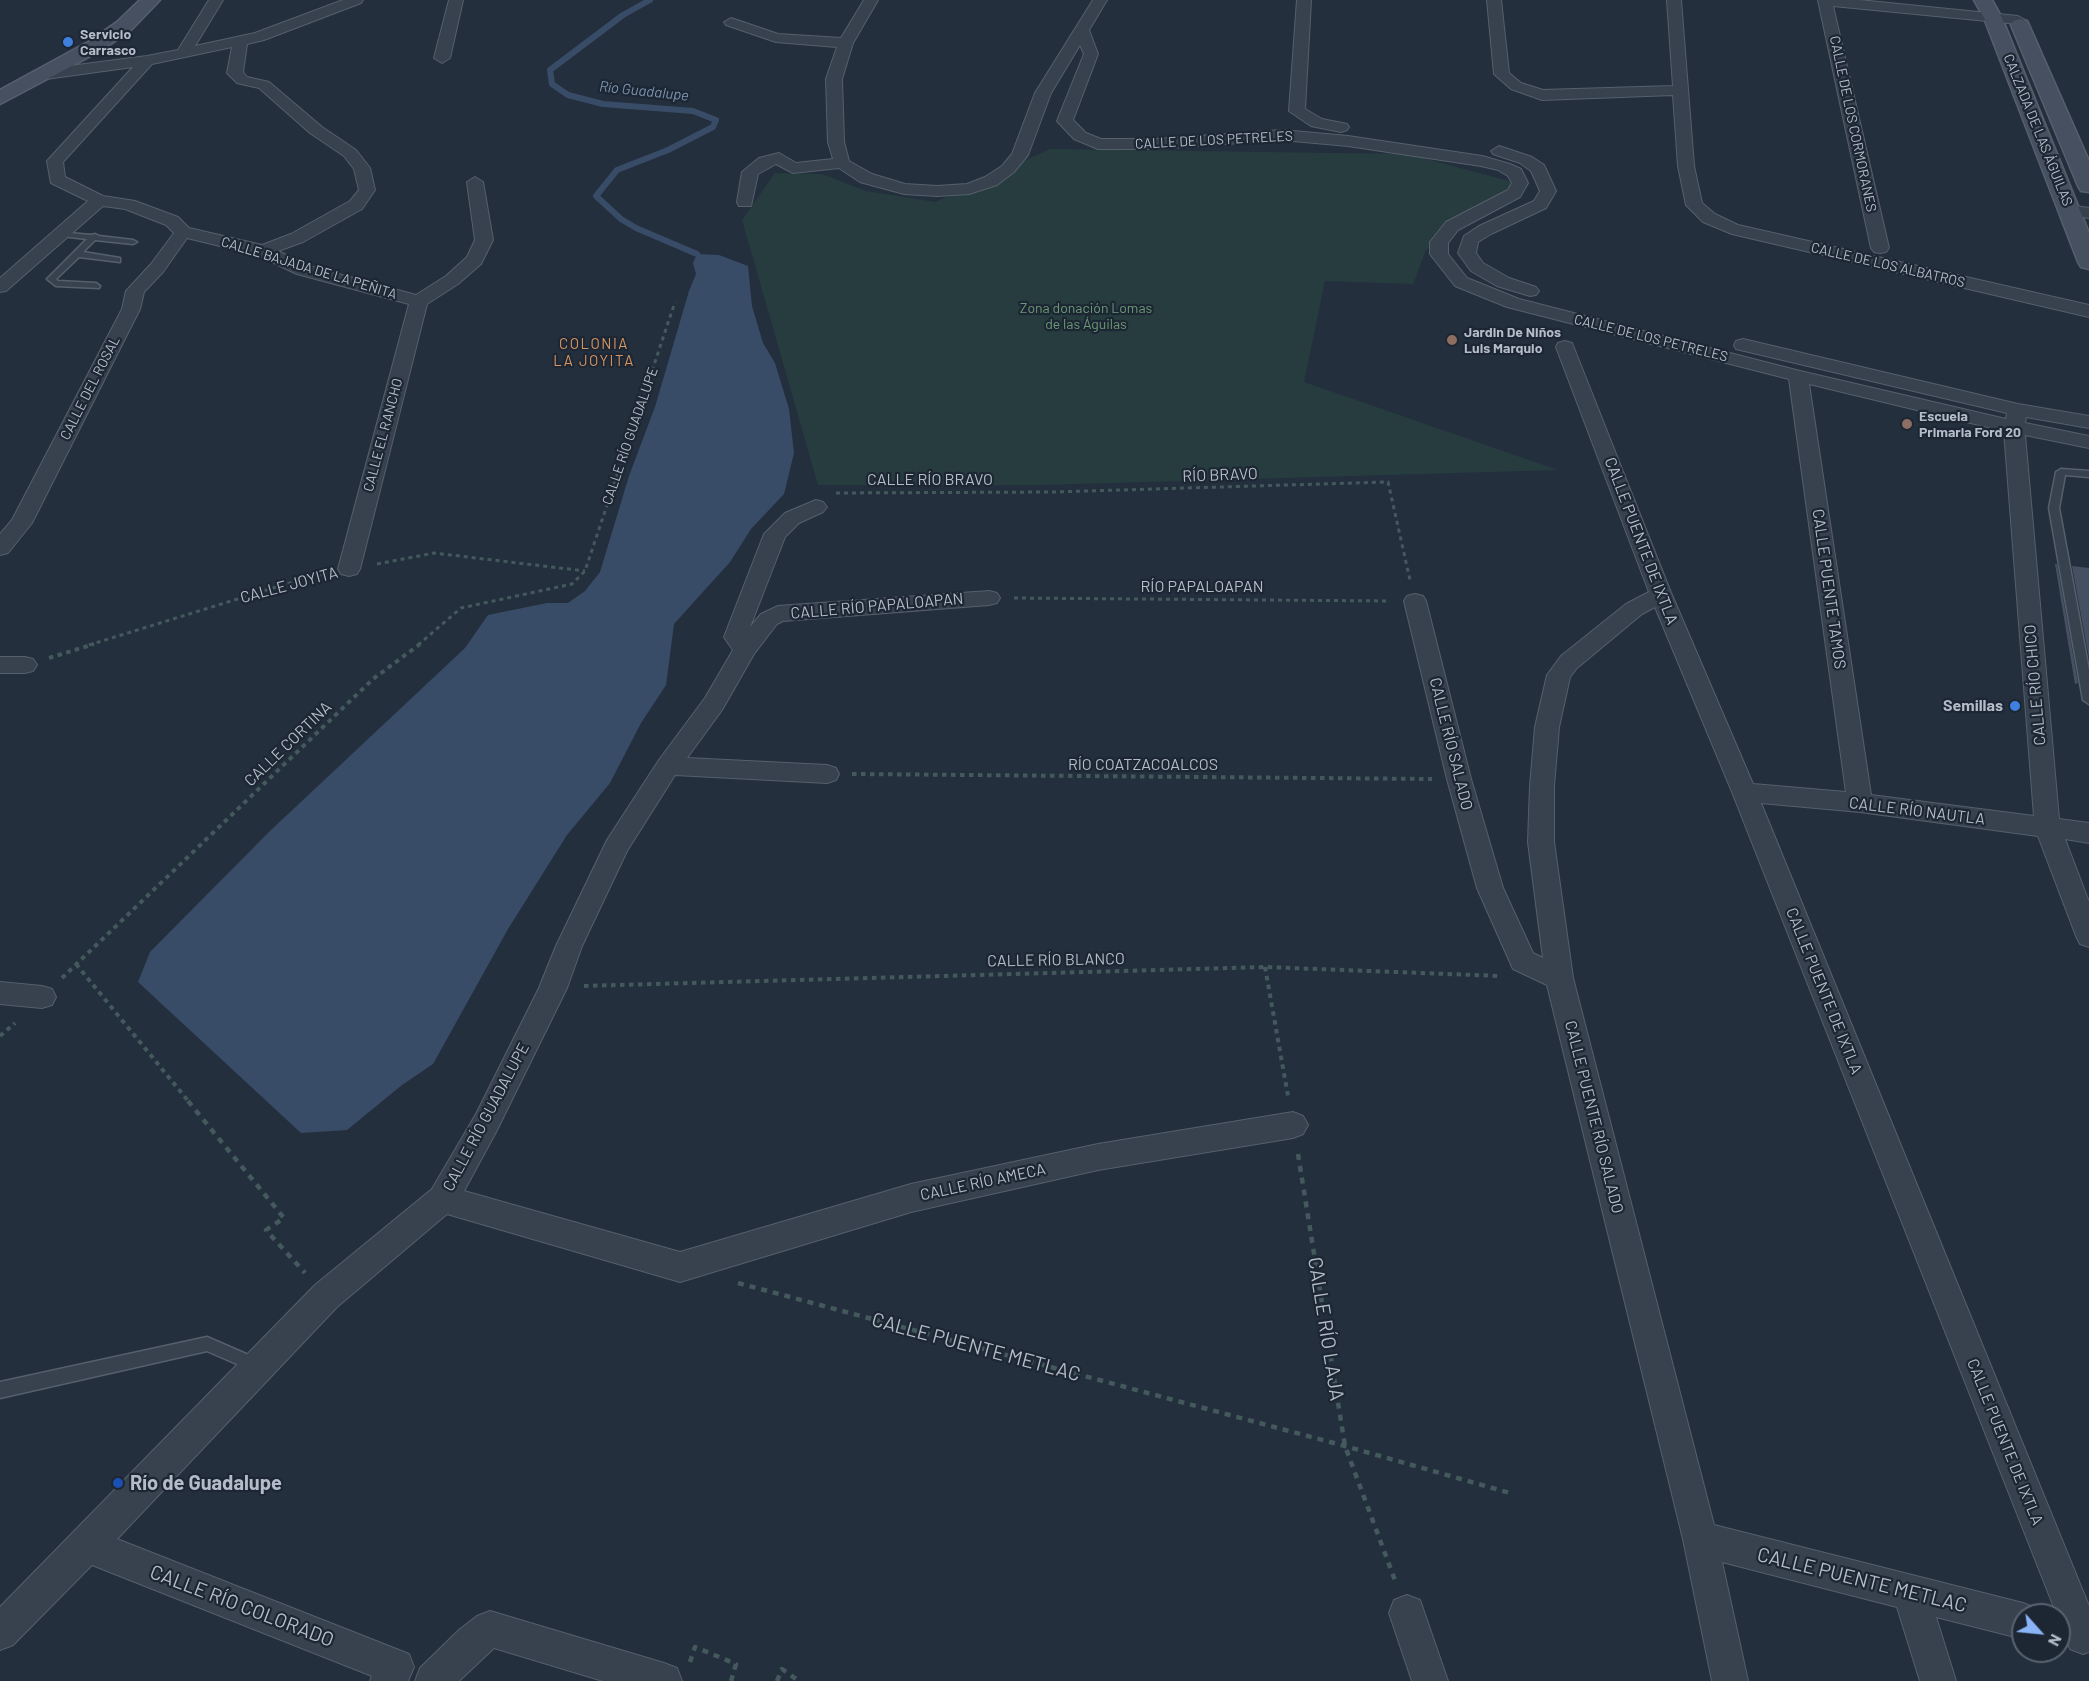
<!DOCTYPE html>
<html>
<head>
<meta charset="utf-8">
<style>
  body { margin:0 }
  #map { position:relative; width:2089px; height:1681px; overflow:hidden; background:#242f3e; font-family:Barlow,sans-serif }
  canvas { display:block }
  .north { position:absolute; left:2011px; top:1603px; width:60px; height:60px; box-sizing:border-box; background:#1d2633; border:2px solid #59626f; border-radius:50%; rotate:117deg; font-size:16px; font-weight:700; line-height:24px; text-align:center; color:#b4bcc9 }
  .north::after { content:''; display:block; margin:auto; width:21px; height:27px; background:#8ab4f8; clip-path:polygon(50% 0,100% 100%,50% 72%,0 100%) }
</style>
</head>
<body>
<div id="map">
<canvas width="2089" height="1681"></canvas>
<div class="north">N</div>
</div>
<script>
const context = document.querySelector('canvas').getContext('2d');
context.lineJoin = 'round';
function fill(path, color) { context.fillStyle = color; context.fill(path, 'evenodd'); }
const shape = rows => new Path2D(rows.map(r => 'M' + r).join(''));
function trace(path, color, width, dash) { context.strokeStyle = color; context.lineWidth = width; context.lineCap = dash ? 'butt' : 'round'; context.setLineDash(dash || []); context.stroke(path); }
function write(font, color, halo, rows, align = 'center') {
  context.font = font + ' Barlow,sans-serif'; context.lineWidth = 4.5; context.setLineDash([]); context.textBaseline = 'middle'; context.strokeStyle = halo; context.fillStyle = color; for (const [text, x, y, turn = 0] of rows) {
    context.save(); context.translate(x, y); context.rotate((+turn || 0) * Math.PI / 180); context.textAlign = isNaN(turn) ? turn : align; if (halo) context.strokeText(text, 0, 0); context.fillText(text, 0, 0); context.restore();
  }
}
fill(shape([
  [1050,149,1408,154,1520,184,1426,250,1413,284,1325,281,1304,382,1558,470,1043,485,818,485,742,220,775,173,822,174,866,191,935,202]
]), '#263c3f');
fill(shape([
  [697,254,719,255,748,266,752,306,763,343,775,363,789,409,794,453,784,494,751,529,730,562,674,624,666,685,641,723,610,783,567,835,508,929,433,1064,402,1085,347,1130,301,1133,138,982,150,952,270,831,465,648,488,615,547,603,568,603,585,591,600,572,629,476,655,407,689,291,696,274,693,263]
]), '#394c67');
trace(shape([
  [650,0,623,15,550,70,552,84,568,95,603,104,693,111,716,120,713,127,668,150,617,170,596,196,621,219,636,228,697,254]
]), '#394c67', 6);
fill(shape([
  [2055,564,2057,564,2078,683,2075,684],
  [2072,566,2089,568,2089,658]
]), '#455162');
const lane = shape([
  [58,232,91,235,95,234,99,236,133,240,137,242,133,244,95,240,83,252,120,258,120,262,79,257,56,279,58,281,96,283,100,286,99,288,56,286,47,279,87,239,61,236,58,236,58,232],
  [2061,469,2089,471,2089,477,2065,475,2059,508,2089,670,2089,704,2083,700,2049,508,2056,472,2061,469],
  [207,1337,260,1360,263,1365,260,1370,255,1372,207,1351,0,1398,0,1382,207,1337]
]);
const street = shape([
  [209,0,223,0,195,46,255,33,343,0,363,0,361,3,264,40,247,44,243,72,247,77,269,82,322,127,356,150,370,168,375,190,362,209,303,242,278,251,309,266,416,295,446,276,467,257,475,240,467,182,475,177,483,182,493,240,481,264,458,284,427,304,360,569,357,574,349,576,341,574,338,569,409,304,297,274,257,255,187,238,163,272,144,292,140,309,32,523,8,553,0,555,0,534,12,520,122,309,126,291,151,264,174,233,166,225,125,209,103,206,6,291,0,292,0,278,88,201,51,183,47,161,133,67,46,79,38,74,46,69,147,56,178,50,209,0],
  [232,47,227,73,237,83,259,88,310,133,344,156,354,169,359,190,350,201,291,234,262,245,189,228,178,217,135,201,103,196,65,177,63,162,152,64,232,47],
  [449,0,463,0,450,58,442,63,434,58,449,0],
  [864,0,878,0,853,43,842,79,844,142,849,161,872,174,905,184,937,186,967,184,985,177,1002,166,1012,154,1035,93,1093,0,1107,0,1089,30,1098,54,1073,120,1086,133,1101,139,1156,139,1282,130,1348,136,1482,156,1510,164,1521,169,1528,183,1520,197,1458,230,1448,243,1448,254,1467,278,1519,299,1800,371,2006,419,2007,413,1736,349,1734,345,1736,341,1743,339,2018,404,2089,416,2089,428,2026,417,2025,423,2089,436,2089,448,2025,435,2059,819,2089,823,2089,843,2065,839,2089,902,2089,947,2080,944,2076,936,2038,836,1860,812,1761,803,2089,1606,2089,1652,2083,1654,2070,1649,2059,1621,2059,1615,2057,1615,1732,792,1655,607,1642,614,1577,668,1570,677,1559,727,1554,786,1554,842,1573,978,1714,1525,2023,1603,2036,1608,2038,1615,2023,1615,2023,1639,1936,1617,1956,1681,1920,1681,1897,1607,1722,1562,1748,1681,1712,1681,1683,1539,1547,985,1513,969,1477,888,1447,779,1404,601,1407,596,1415,594,1423,596,1426,601,1471,779,1503,888,1533,953,1543,958,1528,842,1530,786,1535,727,1547,675,1561,656,1626,604,1649,592,1556,347,1558,343,1565,341,1572,343,1672,595,1753,784,1846,792,1789,379,1507,307,1455,286,1430,254,1430,242,1446,222,1508,190,1512,183,1508,176,1498,170,1481,166,1348,146,1282,140,1156,149,1098,149,1074,139,1057,121,1084,54,1080,45,1051,93,1028,155,1014,172,997,185,969,194,937,196,904,194,860,182,839,168,793,173,776,164,758,174,751,206,739,206,737,202,742,172,759,158,779,153,796,163,833,159,828,142,826,79,837,47,776,42,726,25,724,22,731,18,778,34,841,38,864,0],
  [1809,384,2004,431,2034,816,1871,795,1809,384],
  [1297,0,1311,0,1305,109,1322,119,1347,124,1349,127,1347,130,1341,132,1311,126,1289,111,1297,0],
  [1487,0,1501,0,1509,73,1521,83,1543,90,1673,86,1667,0,1681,0,1694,166,1702,203,1715,214,1738,225,2089,305,2089,317,1732,234,1703,222,1686,205,1678,166,1673,95,1542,100,1511,89,1494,74,1487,0],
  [1818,0,1859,0,2018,16,2025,20,2018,24,1833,6,1889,248,1886,252,1880,253,1874,252,1871,248,1818,0],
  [1499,146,1532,157,1544,165,1556,191,1546,208,1491,234,1478,242,1476,253,1483,263,1509,278,1536,287,1539,291,1536,295,1530,296,1497,286,1471,271,1458,253,1464,236,1479,226,1534,201,1540,191,1531,171,1520,163,1493,154,1491,151,1499,146],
  [2069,205,2089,208,2089,218,2063,214,2060,210,2063,206,2069,205],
  [816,500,823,502,827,507,823,512,799,523,785,537,750,627,761,614,778,606,989,591,997,593,1000,598,997,603,989,605,783,621,777,624,754,654,722,710,687,758,827,765,836,768,839,774,836,780,827,783,675,775,627,851,582,946,567,988,496,1132,464,1191,680,1252,911,1184,1098,1144,1293,1112,1303,1116,1308,1125,1303,1134,1293,1138,1098,1170,911,1212,680,1282,447,1214,337,1307,117,1539,409,1654,414,1667,408,1681,370,1681,372,1676,92,1565,13,1645,0,1650,0,1607,315,1285,432,1189,476,1114,539,988,556,946,607,840,659,760,705,698,733,650,724,637,764,534,785,513,816,500],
  [0,657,25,657,33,659,37,665,33,671,25,673,0,673,0,657],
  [0,982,42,986,52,989,56,997,52,1005,42,1008,0,1004,0,982],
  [1407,1595,1420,1600,1448,1681,1412,1681,1389,1613,1394,1600,1407,1595],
  [490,1611,664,1663,677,1668,682,1681,603,1681,494,1648,459,1681,415,1681,420,1668,459,1630,477,1616,490,1611]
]);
const secondary = shape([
  [140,0,160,0,131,30,102,50,0,104,0,90,88,42,117,22,140,0],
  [1974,0,1992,0,2002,18,2089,233,2089,269,2081,267,2078,262,1984,18,1974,0],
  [2020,19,2027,21,2029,25,2089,161,2089,192,2081,191,2078,186,2011,25,2013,21,2020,19]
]);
trace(lane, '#565f6c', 3);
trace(street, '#565f6c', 2);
trace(secondary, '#565f6c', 3);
trace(shape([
  [836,493,1053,492,1388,482,1410,580],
  [377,564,434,553,585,571],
  [1014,598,1390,601],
  [89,645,299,580,326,574],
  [418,645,461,608,572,584,585,571,675,302]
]), '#44595c', 3, [4, 4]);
trace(shape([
  [49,658,94,644],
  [852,774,1432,779],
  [76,964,189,1102],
  [1265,967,1288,1096],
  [62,978,373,679,420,644],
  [584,986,1265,967,1500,976],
  [0,1036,15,1023]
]), '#44595c', 4, [4.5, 4.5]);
trace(shape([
  [188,1101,284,1218,266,1230,305,1273],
  [1298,1154,1345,1446,1396,1583],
  [738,1283,1345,1446,1510,1493],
  [690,1662,695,1647,736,1664,731,1681],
  [777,1681,782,1669,799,1681]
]), '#44595c', 4.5, [6, 6]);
fill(lane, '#38414e');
fill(street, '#38414e');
fill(secondary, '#465061');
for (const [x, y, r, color] of [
  [68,42,6,"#3f7fe0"],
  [1452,340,6,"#8d6e63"],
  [1907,424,6,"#8d6e63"],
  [2015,706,6,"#3f7fe0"],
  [118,1483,6,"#1a4fb4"]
]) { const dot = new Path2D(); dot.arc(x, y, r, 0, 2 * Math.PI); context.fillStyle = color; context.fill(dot); trace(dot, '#1d2633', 2); }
write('bold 14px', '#b4bcc9', '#1d2633', [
  ["Servicio",80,34],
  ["Carrasco",80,50],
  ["Jardin De Niños",1464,332],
  ["Luis Marquio",1464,348],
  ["Escuela",1919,416],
  ["Primaria Ford 20",1919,432]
], 'left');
write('14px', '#b4bcc9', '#1d2633', [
  ["CALLE DE LOS CORMORANES",1853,124,78],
  ["CALZADA DE LAS ÁGUILAS",2038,130,68],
  ["CALLE DE LOS PETRELES",1214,140,-3],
  ["CALLE DE LOS ALBATROS",1888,265,13],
  ["CALLE BAJADA DE LA PEÑITA",309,268,17],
  ["CALLE DE LOS PETRELES",1651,338,14],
  ["CALLE DEL ROSAL",90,388,-63],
  ["CALLE EL RANCHO",383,435,-75],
  ["CALLE RÍO GUADALUPE",630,436,-71]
]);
write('14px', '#6b9a76', '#1d2633', [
  ["Zona donación Lomas",1086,308],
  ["de las Águilas",1086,324]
]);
write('italic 15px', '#7c92b1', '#1d2633', [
  ["Río Guadalupe",644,91,6]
]);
context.letterSpacing = '1.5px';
write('15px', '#d59563', '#1d2633', [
  ["COLONIA",594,344],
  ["LA JOYITA",594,361]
]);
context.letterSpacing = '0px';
write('16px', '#b4bcc9', '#1d2633', [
  ["RÍO BRAVO",1220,475,-2],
  ["CALLE RÍO BRAVO",930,480],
  ["CALLE PUENTE DE IXTLA",1641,541,69],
  ["CALLE JOYITA",289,585,-15],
  ["RÍO PAPALOAPAN",1202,587],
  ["CALLE PUENTE TAMOS",1829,589,82],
  ["CALLE RÍO PAPALOAPAN",877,606,-5],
  ["CALLE RÍO CHICO",2035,685,-95],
  ["CALLE CORTINA",288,744,-44],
  ["CALLE RÍO SALADO",1451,744,76],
  ["RÍO COATZACOALCOS",1143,765],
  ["CALLE RÍO NAUTLA",1917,811,7],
  ["CALLE RÍO BLANCO",1056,960,-1],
  ["CALLE PUENTE DE IXTLA",1824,991,68],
  ["CALLE RÍO GUADALUPE",486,1117,-62],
  ["CALLE PUENTE RÍO SALADO",1594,1117,76],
  ["CALLE RÍO AMECA",983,1182,-12],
  ["CALLE PUENTE DE IXTLA",2005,1442,68]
]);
write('bold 16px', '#b4bcc9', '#1d2633', [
  ["Semillas",2003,706]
], 'right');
write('20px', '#b4bcc9', '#1d2633', [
  ["CALLE RÍO LAJA",1326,1329,81],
  ["CALLE PUENTE METLAC",976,1347,15],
  ["CALLE PUENTE METLAC",1862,1580,14],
  ["CALLE RÍO COLORADO",242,1606,21]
]);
write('bold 20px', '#b4bcc9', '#1d2633', [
  ["Río de Guadalupe",130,1483]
], 'left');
</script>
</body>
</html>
